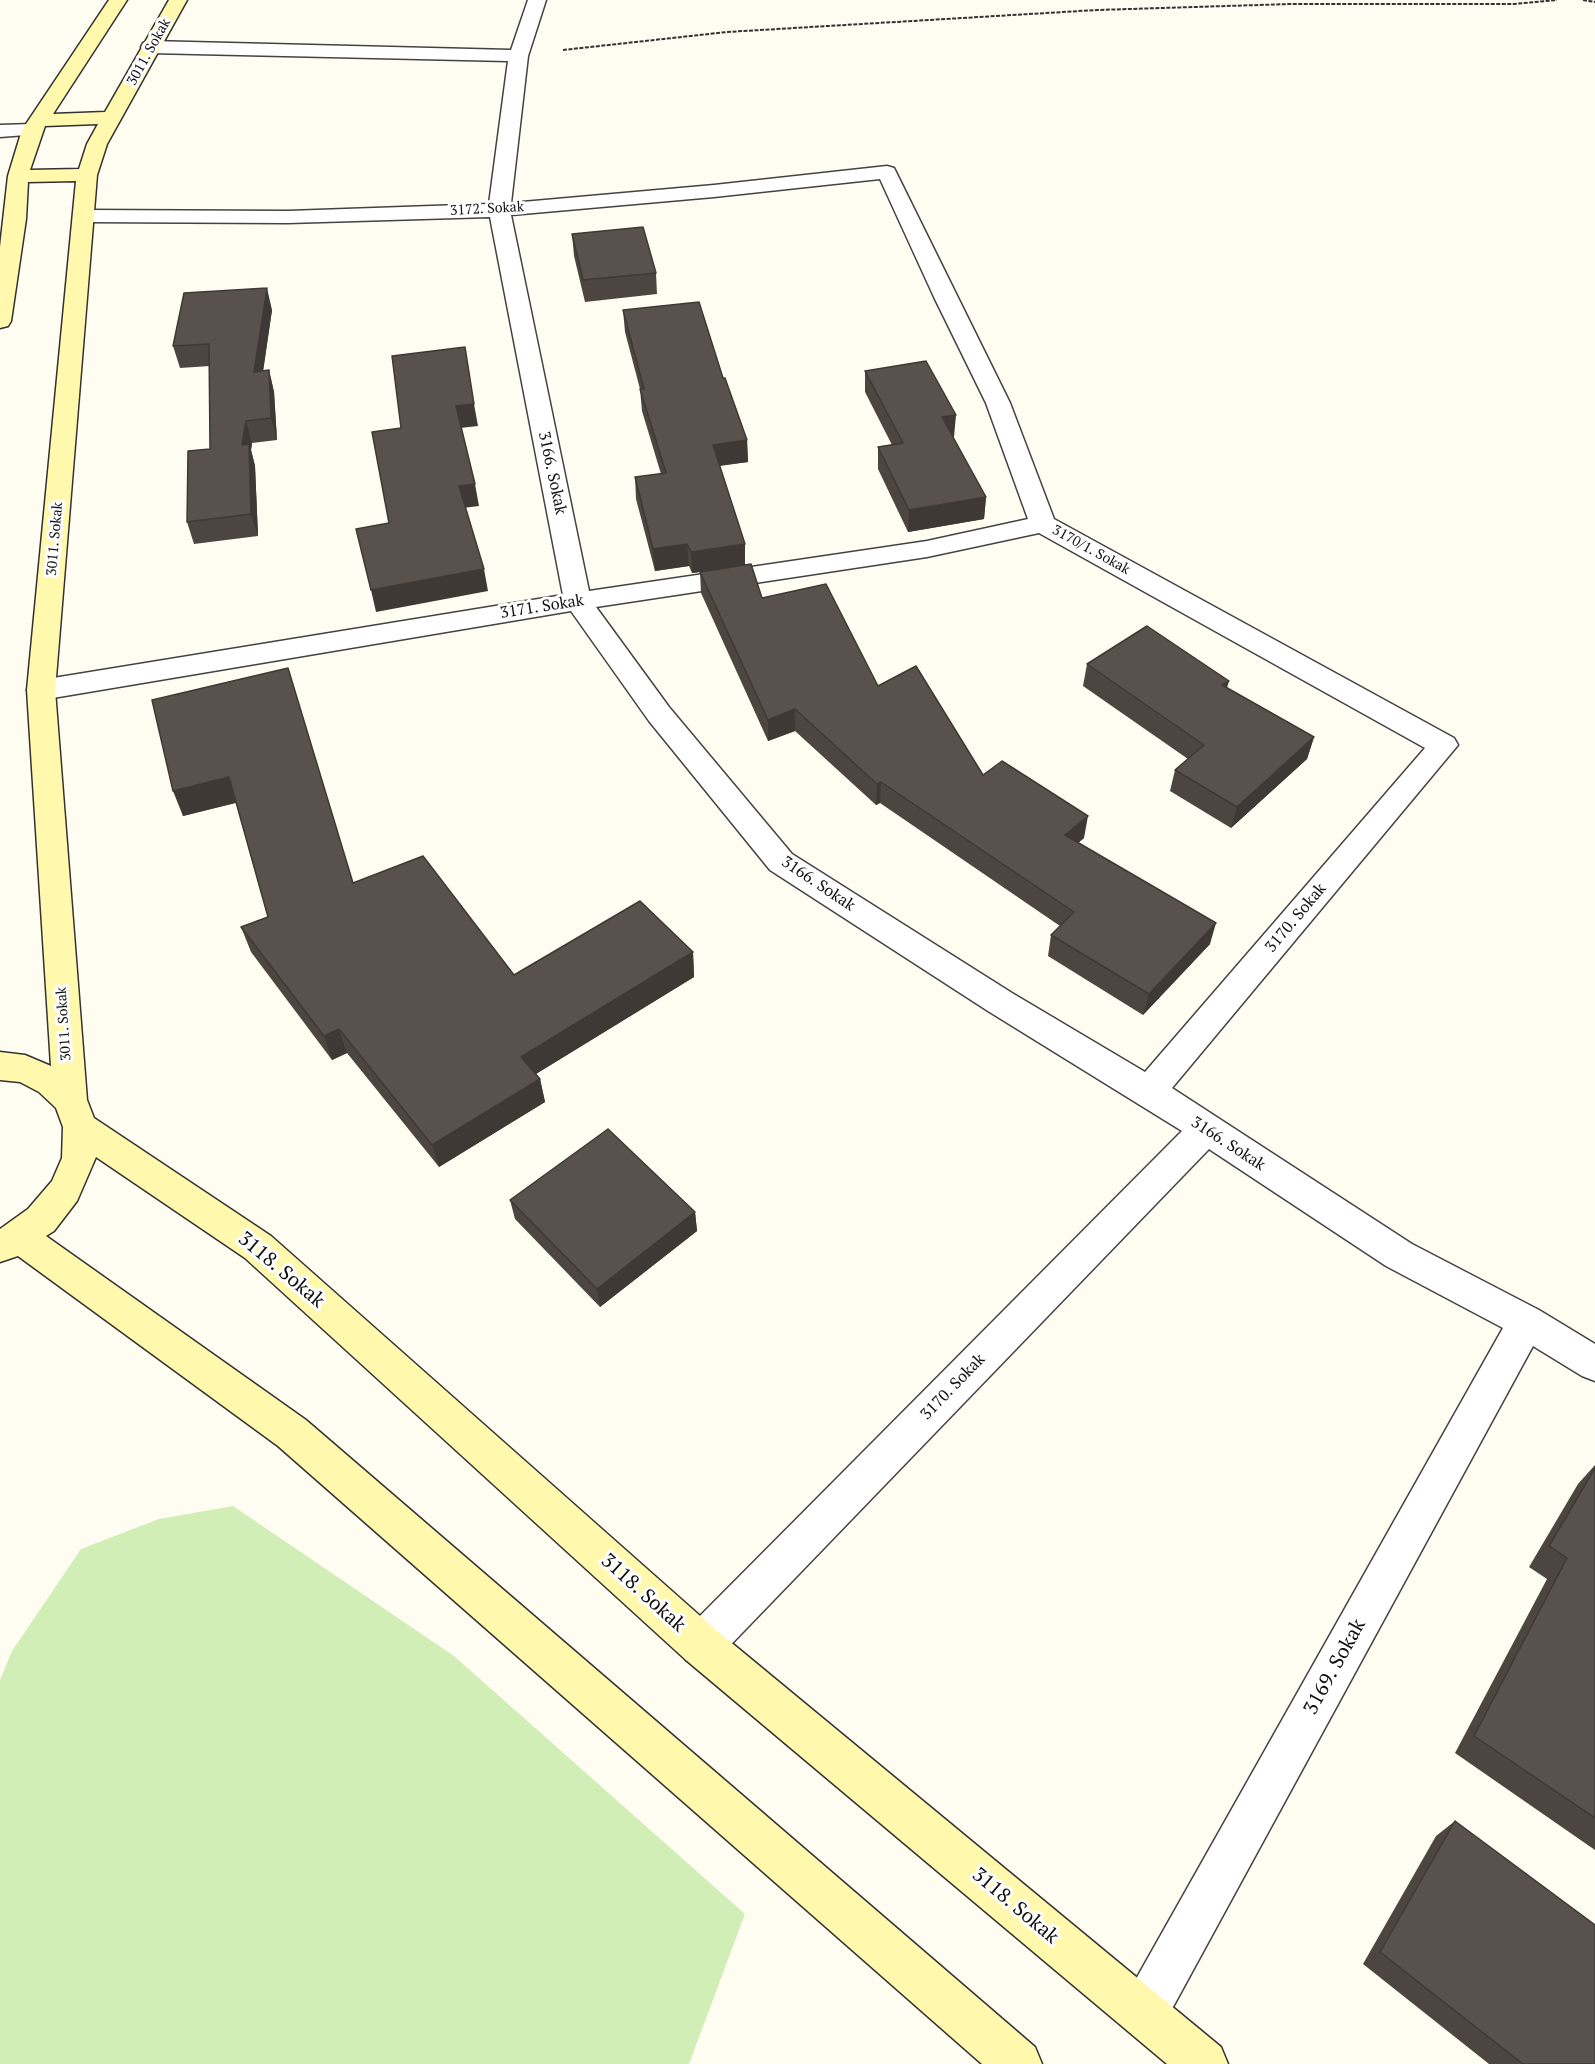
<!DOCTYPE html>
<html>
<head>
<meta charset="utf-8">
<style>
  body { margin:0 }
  canvas { display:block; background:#fffdf2 }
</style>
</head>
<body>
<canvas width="1595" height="2064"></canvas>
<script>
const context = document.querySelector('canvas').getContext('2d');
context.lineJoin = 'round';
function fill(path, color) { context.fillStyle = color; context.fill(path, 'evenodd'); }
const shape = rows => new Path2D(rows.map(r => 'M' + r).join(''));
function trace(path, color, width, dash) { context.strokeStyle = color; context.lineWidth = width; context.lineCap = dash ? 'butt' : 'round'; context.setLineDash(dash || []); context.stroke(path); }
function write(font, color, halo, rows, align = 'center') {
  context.font = font + ' "PT Serif",serif'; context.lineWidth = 6; context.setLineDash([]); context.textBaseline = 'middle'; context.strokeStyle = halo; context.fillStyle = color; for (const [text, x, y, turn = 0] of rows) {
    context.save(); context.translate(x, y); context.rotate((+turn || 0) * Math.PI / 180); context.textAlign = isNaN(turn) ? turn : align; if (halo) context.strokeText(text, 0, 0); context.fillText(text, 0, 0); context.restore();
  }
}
fill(shape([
  [233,1506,454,1656,745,1914,689,2064,0,2064,0,1680,12,1651,81,1549,159,1519]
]), '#d2eeb7');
const street = shape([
  [528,0,546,0,528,56,511,203,714,185,887,166,894,168,1010,403,1054,519,1454,738,1458,745,1172,1088,1412,1244,1539,1310,1595,1344,1595,1381,1582,1376,1533,1346,1161,2029,1144,2035,1127,2029,1121,2012,1127,1995,1503,1328,1386,1266,1209,1149,716,1660,701,1666,686,1660,680,1645,686,1630,1182,1131,988,1011,770,870,649,721,571,611,41,700,31,697,27,690,31,683,41,680,563,595,490,217,288,223,84,222,76,221,73,216,76,211,84,210,288,211,489,204,508,61,150,53,143,51,141,47,143,43,150,41,511,50,528,0],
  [880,179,934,297,986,403,1028,519,927,541,589,591,511,215,714,197,880,179],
  [1039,533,1425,748,1145,1072,1012,993,792,854,669,707,596,607,927,557,1039,533],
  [32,124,39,126,42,130,39,134,0,137,0,125,32,124]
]);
const secondary = shape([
  [109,0,127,0,53,114,105,112,169,0,187,0,107,144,97,175,55,690,87,1100,94,1118,271,1236,716,1630,1221,2047,1228,2064,1167,2064,686,1660,245,1258,96,1157,77,1201,54,1231,46,1236,306,1420,1035,2047,1042,2064,982,2064,278,1446,18,1256,0,1262,0,1229,28,1209,52,1181,62,1158,63,1127,56,1108,39,1092,20,1082,0,1080,0,1052,25,1055,51,1066,27,690,76,181,28,182,26,219,11,321,8,326,0,328,0,247,8,176,22,130,109,0],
  [98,124,87,144,79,169,30,170,45,126,98,124]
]);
trace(street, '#434343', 3);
trace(secondary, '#323232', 3);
trace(shape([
  [1583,0,1595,2],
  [563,50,727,32,1097,10,1291,4,1514,4,1557,0]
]), '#323232', 2, [4, 1.5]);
fill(street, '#fff');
fill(secondary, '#fff8ad');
fill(shape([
  [572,234,656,273,657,294,585,302,574,256],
  [272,310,263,370,269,370,274,392,277,440,252,443,251,450,255,466,258,536,194,544,187,522,210,449,210,366,180,368,173,346],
  [623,310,723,378,747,440,748,462,720,466,745,565,762,598,878,686,983,775,1084,838,1078,843,1210,944,1143,1015,1048,956,1051,935,1060,926,880,803,876,805,795,731,768,741,701,593,700,572,692,573,689,566,655,571,636,499,635,477,661,474,642,411,640,389,625,332],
  [865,371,954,437,953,437,986,497,984,519,908,532,878,469,878,447,892,445,865,392],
  [1087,664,1227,688,1314,737,1307,759,1231,828,1170,791,1175,770,1188,759,1083,686],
  [152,700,353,883,514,975,693,952,694,977,536,1074,540,1079,545,1102,439,1167,347,1053,332,1060,251,952,241,927,268,917,236,803,183,816],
  [510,1200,695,1212,697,1231,600,1307,515,1219],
  [1595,1465,1595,1850,1455,1753,1547,1579,1529,1567,1578,1484],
  [1455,1821,1595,2064,1489,2064,1363,1964,1436,1836]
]), '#4d4640');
fill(shape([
  [267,288,272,310,260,393,254,372],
  [269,370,274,392,277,440,271,418],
  [474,404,478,426,460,428,456,406],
  [956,415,954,437,940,439,942,417],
  [246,421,252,443,251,450,255,466,258,536,251,514,242,445],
  [747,440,748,462,714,466,713,445],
  [475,484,479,506,463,508,459,486],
  [986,497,984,519,908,532,909,510],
  [687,544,689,566,655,571,653,549],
  [745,544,745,566,692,573,691,552],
  [484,569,488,591,376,612,371,590],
  [1229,681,1223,702,1222,685],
  [795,709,795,731,768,741,768,720],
  [1314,737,1307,759,1231,828,1237,807],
  [229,777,238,802,183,816,173,791],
  [881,782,880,803,876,805,877,784],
  [1088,816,1084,838,1061,857,1065,835],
  [1216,923,1210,944,1143,1015,1149,994],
  [693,952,694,977,526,1080,521,1057],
  [339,1029,347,1053,332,1060,324,1036],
  [540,1079,545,1102,439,1167,432,1145],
  [695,1212,697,1231,600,1307,597,1289]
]), '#3e3934');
const building = shape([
  [643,227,656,273,583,280,572,234,643,227],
  [267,288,254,372,269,370,271,418,246,421,242,445,249,444,251,514,187,522,188,451,210,449,209,344,173,346,184,293,267,288],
  [699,302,723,378,725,378,747,440,713,445,745,544,691,552,687,544,653,549,635,477,666,473,640,389,644,389,623,310,699,302],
  [465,347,474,404,456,406,475,484,459,486,484,569,371,590,356,529,389,523,372,432,401,428,392,356,465,347],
  [926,361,956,415,942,417,986,497,909,510,878,447,903,443,865,371,926,361],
  [751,564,762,598,826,584,878,686,916,666,983,775,1002,761,1088,816,1065,835,1216,923,1149,994,1051,935,1074,912,881,782,877,784,795,709,768,720,700,572,751,564],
  [1147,626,1229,681,1222,685,1314,737,1237,807,1175,770,1204,745,1087,664,1147,626],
  [288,668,353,883,423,856,514,975,640,901,693,952,521,1057,540,1079,432,1145,339,1029,324,1036,241,927,268,917,229,777,173,791,152,700,288,668],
  [608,1129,695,1212,597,1289,510,1200,608,1129],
  [1595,1468,1595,1818,1474,1736,1567,1558,1549,1546,1595,1468],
  [1455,1821,1595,1925,1595,2064,1523,2064,1380,1952,1455,1821]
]);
fill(building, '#59514b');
trace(building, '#3e3934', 1.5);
write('14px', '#101010', '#fff', [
  ["3011. Sokak",149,52,-61],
  ["3172. Sokak",487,209,-3],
  ["3011. Sokak",55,539,-85],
  ["3170/1. Sokak",1091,550,29],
  ["3011. Sokak",64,1024,-94]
]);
write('16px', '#101010', '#fff', [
  ["3166. Sokak",552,473,78],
  ["3171. Sokak",542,607,-9],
  ["3166. Sokak",818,884,34],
  ["3170. Sokak",1296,918,-50],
  ["3166. Sokak",1228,1144,33],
  ["3170. Sokak",953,1387,-46]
]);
write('20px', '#101010', '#fff', [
  ["3118. Sokak",281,1270,40],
  ["3118. Sokak",643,1593,42],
  ["3169. Sokak",1335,1667,-61],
  ["3118. Sokak",1015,1906,40]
]);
</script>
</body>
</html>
